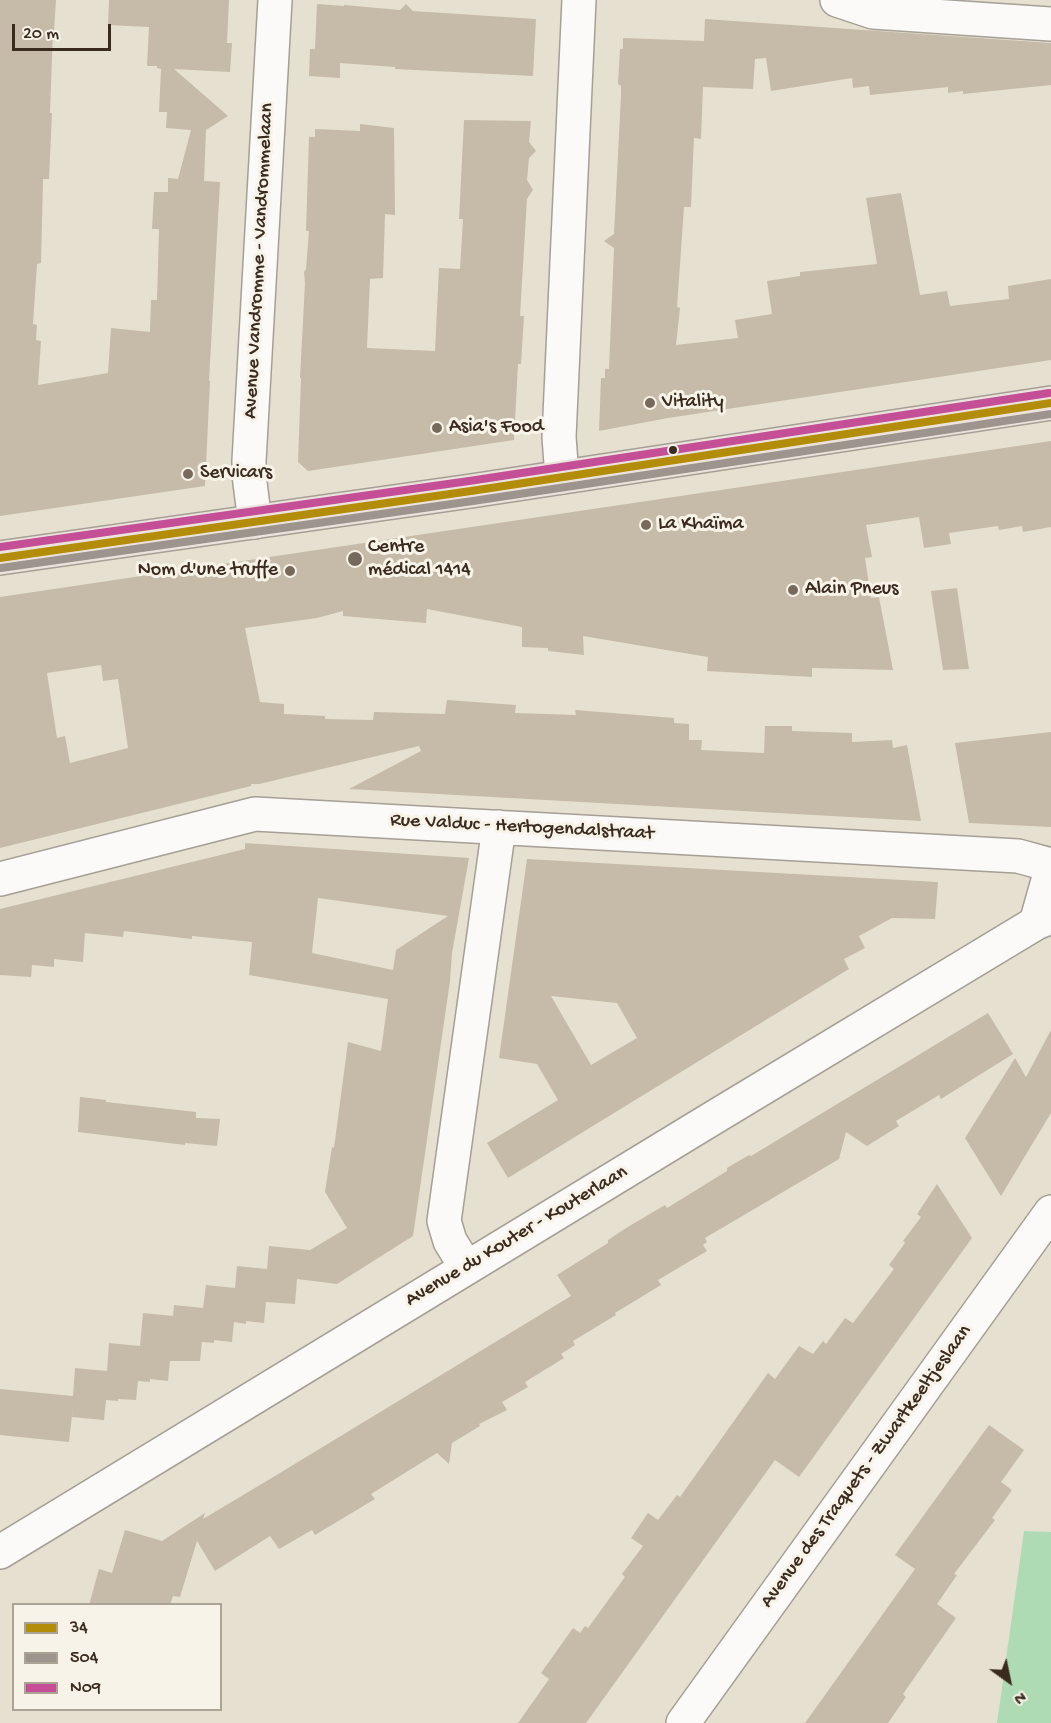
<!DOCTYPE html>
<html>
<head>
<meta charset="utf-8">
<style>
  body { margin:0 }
  #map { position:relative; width:1051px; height:1723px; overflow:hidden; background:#e6e0d1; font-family:"Gochi Hand",sans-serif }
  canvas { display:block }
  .legend { position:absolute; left:12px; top:1603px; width:210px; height:108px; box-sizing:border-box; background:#f7f3e8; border:2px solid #aca397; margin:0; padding:8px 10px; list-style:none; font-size:18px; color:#3b2a1e }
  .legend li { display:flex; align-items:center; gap:12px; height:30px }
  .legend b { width:30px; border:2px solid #aca397 }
  .north { position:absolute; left:979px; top:1651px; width:60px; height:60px; -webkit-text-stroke:4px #f7f3e8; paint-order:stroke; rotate:147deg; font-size:16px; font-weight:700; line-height:24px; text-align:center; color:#3b2a1e }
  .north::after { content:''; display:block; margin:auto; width:21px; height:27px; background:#3b2a1e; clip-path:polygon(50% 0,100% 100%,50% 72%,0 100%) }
  .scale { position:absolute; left:12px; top:24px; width:99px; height:27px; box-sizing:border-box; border:3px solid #3b2a1e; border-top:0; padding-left:8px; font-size:18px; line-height:21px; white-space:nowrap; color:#3b2a1e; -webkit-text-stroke:4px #f7f3e8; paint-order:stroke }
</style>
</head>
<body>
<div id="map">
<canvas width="1051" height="1723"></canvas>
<ul class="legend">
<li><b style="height:8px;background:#b38d0a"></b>34</li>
<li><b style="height:8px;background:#9d948e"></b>504</li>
<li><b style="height:8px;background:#c44f97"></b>N09</li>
</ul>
<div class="north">N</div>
<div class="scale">20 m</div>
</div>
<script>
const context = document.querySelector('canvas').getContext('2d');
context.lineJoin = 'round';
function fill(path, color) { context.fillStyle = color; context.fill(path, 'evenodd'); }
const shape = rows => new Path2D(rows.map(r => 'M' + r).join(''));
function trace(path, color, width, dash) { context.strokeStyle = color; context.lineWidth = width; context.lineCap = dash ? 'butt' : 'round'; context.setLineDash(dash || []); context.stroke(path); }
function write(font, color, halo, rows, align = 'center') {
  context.font = font + ' "Gochi Hand",sans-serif'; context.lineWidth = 6; context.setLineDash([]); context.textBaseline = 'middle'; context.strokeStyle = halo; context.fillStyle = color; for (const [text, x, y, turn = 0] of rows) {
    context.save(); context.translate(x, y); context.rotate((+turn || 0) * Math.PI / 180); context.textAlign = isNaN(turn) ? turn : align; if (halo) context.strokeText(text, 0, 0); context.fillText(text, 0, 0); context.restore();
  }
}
fill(shape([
  [1024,1531,1051,1532,1051,1723,997,1723]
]), '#aedbb3');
fill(shape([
  [0,0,56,0,54,31,53,31,50,113,52,113,49,179,43,179,41,263,37,264,33,324,37,325,36,340,41,341,38,385,108,373,111,328,150,332,151,300,157,300,159,231,159,229,152,229,154,192,168,192,168,178,178,179,191,130,166,128,167,112,159,112,161,69,157,68,157,66,147,66,149,27,108,25,109,0,229,0,227,43,232,43,230,72,174,69,228,116,206,130,204,181,220,182,209,381,210,381,205,486,0,516],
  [317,4,344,6,344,5,400,10,406,4,413,11,536,19,533,76,395,69,395,67,340,63,340,78,309,76,310,49,315,49],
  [705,19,1051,43,1051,85,963,94,963,91,948,93,948,87,870,95,869,86,853,88,852,78,771,91,766,58,755,59,753,89,703,87,701,139,694,138,691,207,684,207,677,307,680,308,676,345,738,338,735,320,772,314,767,281,800,276,800,272,877,264,866,198,901,193,920,295,947,291,950,306,1009,299,1008,286,1051,279,1051,360,668,418,599,431,601,378,605,378,605,369,609,369,614,248,604,241,614,234,621,95,621,86,618,84,620,49,623,49,623,38,704,41],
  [464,120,531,121,529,142,536,151,529,158,527,180,533,190,527,199,520,316,524,316,521,364,518,364,514,440,308,471,298,462,301,378,300,378,305,283,304,272,306,269,309,231,306,231,309,137,315,137,315,129,360,131,360,124,394,128,395,215,385,214,383,278,370,279,367,348,435,351,439,268,460,269,463,219,459,219],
  [1051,441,1051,527,1023,532,1022,526,999,530,998,526,949,533,951,544,924,548,919,517,866,525,872,557,865,558,871,598,879,597,893,670,812,668,812,677,707,671,708,657,583,636,584,655,548,651,548,648,522,647,522,627,427,609,426,623,343,616,343,611,317,618,245,628,260,702,284,704,284,714,325,716,325,719,373,720,374,712,445,714,447,700,516,705,515,713,576,715,575,710,674,718,674,723,689,724,689,740,702,740,701,750,764,753,765,726,792,726,792,731,852,733,852,742,892,740,893,748,907,745,921,821,349,789,421,751,419,746,259,784,251,784,251,786,0,848,0,597],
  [101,665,103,681,118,679,128,748,70,763,65,736,57,738,47,673],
  [957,588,969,669,943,670,931,591],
  [1051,732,1051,827,969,823,955,743],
  [245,843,469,858,452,953,450,981,413,1236,337,1284,297,1279,295,1304,266,1302,264,1323,246,1321,246,1324,234,1322,232,1342,214,1340,214,1343,202,1342,200,1361,170,1361,168,1381,150,1379,150,1382,138,1381,136,1400,118,1399,118,1401,106,1400,104,1420,72,1417,73,1407,69,1442,0,1435,0,1389,73,1396,75,1368,107,1371,109,1343,140,1346,143,1313,173,1316,174,1305,203,1308,206,1285,235,1288,237,1266,267,1269,269,1246,310,1250,347,1228,325,1192,332,1147,334,1148,348,1042,381,1051,388,999,249,975,252,942,192,936,192,939,124,931,123,937,85,933,83,962,54,959,54,967,32,965,31,977,0,975,0,909,245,849],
  [318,898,448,916,396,950,393,970,312,953],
  [527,859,938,882,935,919,892,918,859,936,865,948,844,959,849,969,508,1178,487,1143,558,1100,537,1064,499,1058],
  [551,996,617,1003,637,1038,591,1065],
  [988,1013,1013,1054,941,1099,939,1095,896,1121,899,1126,867,1146,846,1132,839,1159,705,1238,707,1242,703,1245,707,1251,658,1280,661,1285,615,1313,616,1315,573,1341,575,1345,561,1354,564,1358,525,1382,528,1387,502,1402,507,1410,479,1424,480,1426,452,1443,449,1464,437,1453,371,1494,375,1499,315,1535,312,1530,279,1549,270,1536,215,1571,197,1541,180,1597,173,1596,170,1605,89,1605,99,1569,112,1573,125,1530,162,1541,205,1513,203,1519,270,1479,571,1296,557,1275,608,1243,608,1240,626,1228,665,1205,667,1208,727,1171,727,1168,749,1155,751,1156],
  [1051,1030,1051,1113,1001,1196,965,1138,1015,1058,1026,1077],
  [80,1097,106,1100,106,1102,196,1112,196,1118,220,1119,217,1146,185,1143,185,1145,78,1132],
  [937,1184,972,1238,799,1477,775,1460,586,1723,518,1723,549,1679,541,1673,573,1628,580,1633,585,1626,588,1628,625,1577,622,1574,643,1546,631,1538,648,1513,658,1520,677,1495,680,1497,768,1373,775,1379,799,1346,813,1354,823,1341,826,1344,845,1318,853,1323,894,1269,889,1265,905,1243,903,1241,921,1217,917,1214],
  [989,1425,1024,1450,1001,1482,1012,1490,992,1518,995,1520,954,1574,957,1575,937,1604,956,1618,903,1694,906,1697,888,1723,805,1723,915,1569,895,1555]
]), '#c6bba8');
const minor = shape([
  [837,0,873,12,1051,24],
  [562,477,559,437,579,0],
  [255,522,249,475,249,461,275,0],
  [0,879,255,814,1018,856,1051,865],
  [1036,923,1051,870],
  [466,1267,450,1241,444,1221,499,827],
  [0,1552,713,1118,1036,923,1051,917],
  [683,1723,1051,1212]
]);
const major = shape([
  [0,558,471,491,1051,403]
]);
trace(minor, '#a59f95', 36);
trace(major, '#a59f95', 36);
trace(minor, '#fbfaf8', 33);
trace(major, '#ece4dc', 33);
trace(shape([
  [0,558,471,491,1051,403]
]), '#b38d0a', 8);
trace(shape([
  [1,568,473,501,1051,414]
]), '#9d948e', 8);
trace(shape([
  [0,547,469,481,1049,393]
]), '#c44f97', 8);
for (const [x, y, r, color] of [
  [650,403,6,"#776a5d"],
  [437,428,6,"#776a5d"],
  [673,450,5,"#3b2a1e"],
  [188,474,6,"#776a5d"],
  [646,525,6,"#776a5d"],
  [355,559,8,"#776a5d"],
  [290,571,6,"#776a5d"],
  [793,590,6,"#776a5d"]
]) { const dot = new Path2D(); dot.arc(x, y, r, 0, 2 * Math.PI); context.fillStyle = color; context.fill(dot); trace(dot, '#f7f3e8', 2); }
write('20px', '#3b2a1e', '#f7f3e8', [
  ["Avenue Vandromme - Vandrommelaan",260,261,-87],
  ["Rue Valduc - Hertogendalstraat",522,828,3],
  ["Avenue du Kouter - Kouterlaan",517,1237,-31],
  ["Avenue des Traquets - Zwartkeeltjeslaan",867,1467,-54]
]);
write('20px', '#3b2a1e', '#f7f3e8', [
  ["Vitality",662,403],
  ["Asia's Food",449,428],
  ["Servicars",200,474],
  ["La Khaïma",658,525],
  ["Centre",368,548],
  ["médical 1414",368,571],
  ["Nom d'une truffe",278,571,"right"],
  ["Alain Pneus",805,590]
], 'left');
</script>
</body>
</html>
